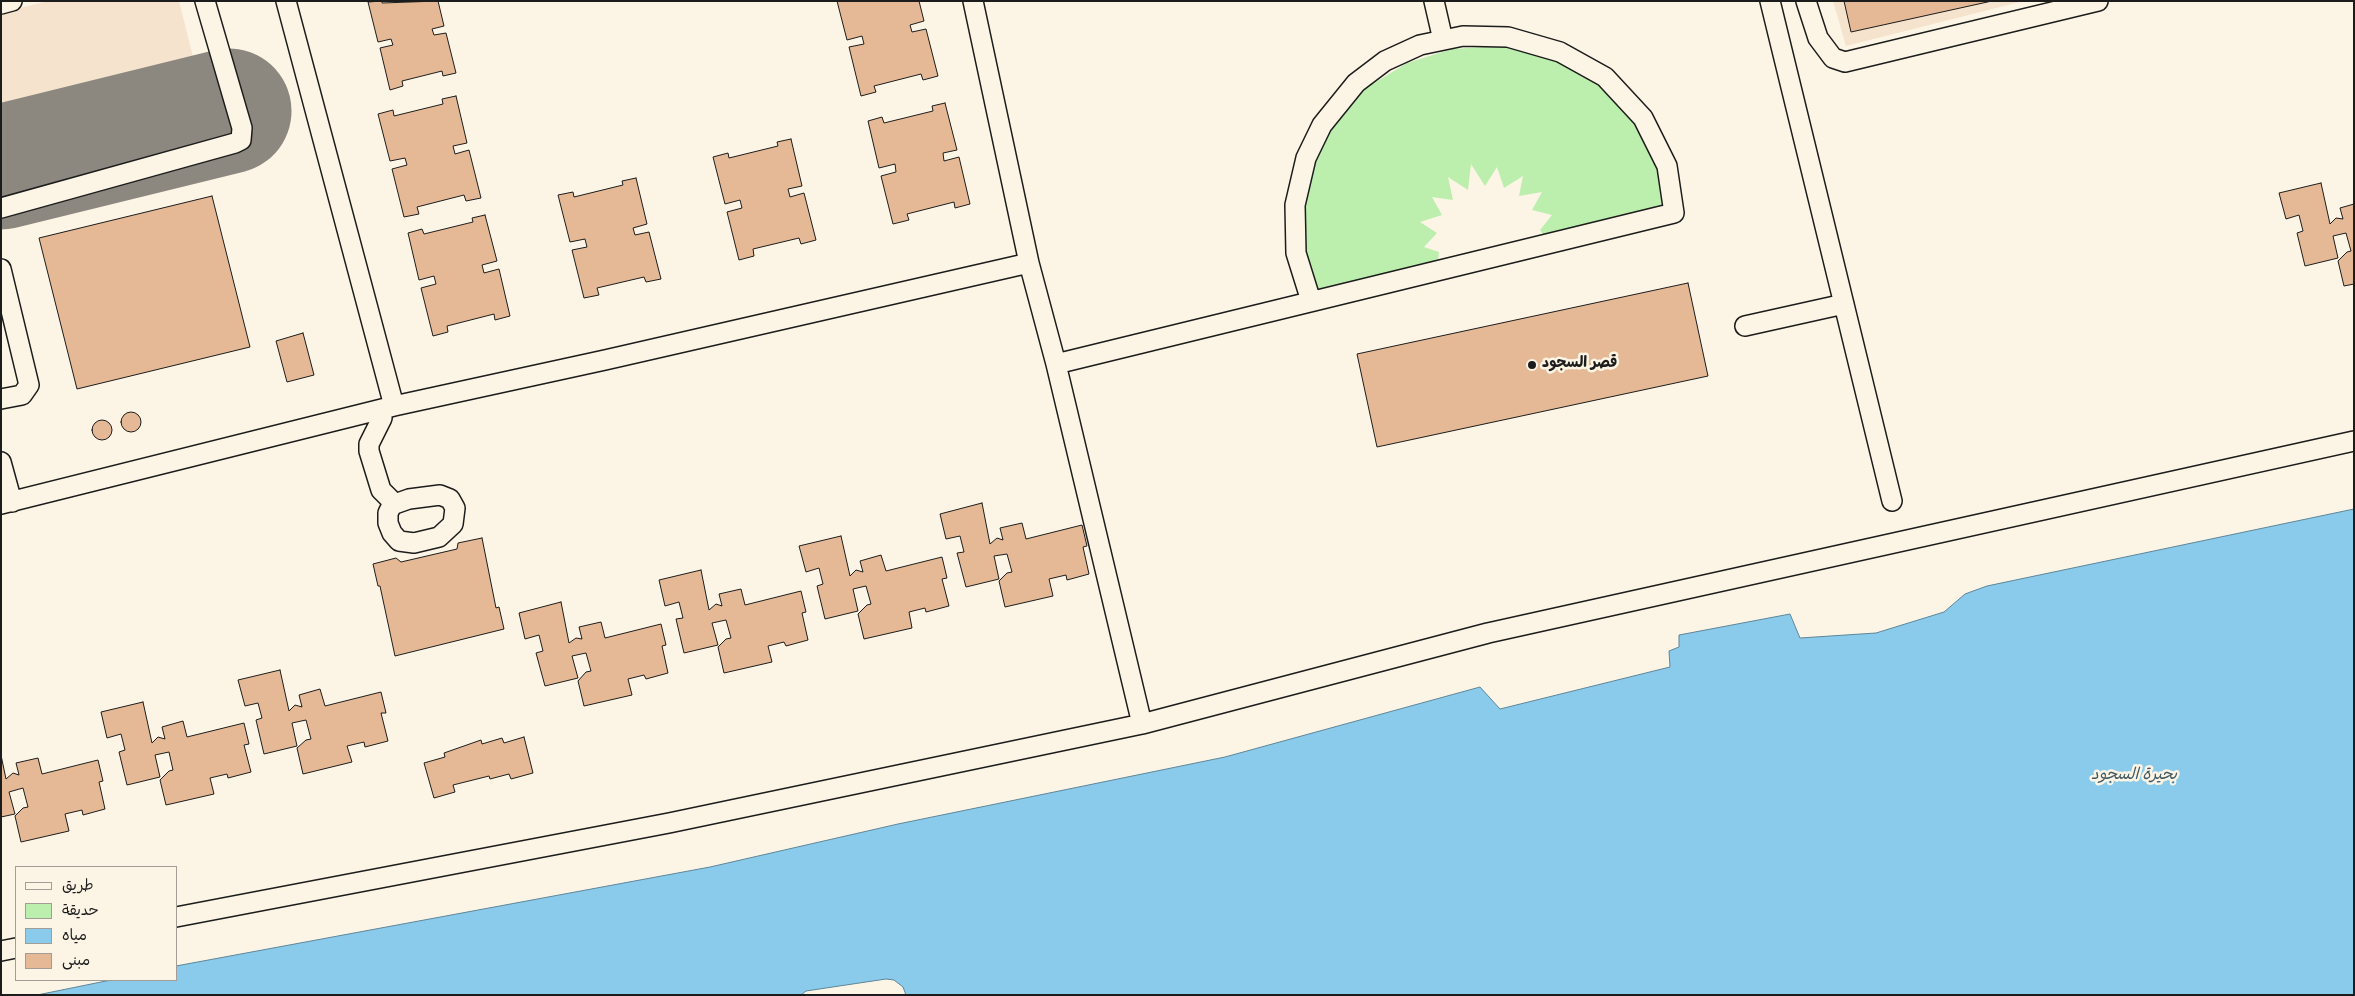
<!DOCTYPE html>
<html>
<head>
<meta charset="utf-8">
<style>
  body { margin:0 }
  #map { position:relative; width:2355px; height:996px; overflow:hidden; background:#fcf5e5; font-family:"Gochi Hand","Playpen Sans Arabic",sans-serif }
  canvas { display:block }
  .frame { position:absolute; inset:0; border:2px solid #1c1c1c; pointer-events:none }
  .legend { position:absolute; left:15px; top:866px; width:162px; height:115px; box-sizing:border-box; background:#fcf5e5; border:1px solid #a29e95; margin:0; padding:6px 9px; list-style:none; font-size:15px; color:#1c1c1c }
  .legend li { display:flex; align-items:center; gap:10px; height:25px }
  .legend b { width:25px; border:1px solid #a29e95 }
</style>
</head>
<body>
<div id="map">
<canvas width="2355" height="996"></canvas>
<div class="frame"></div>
<ul class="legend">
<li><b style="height:6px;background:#fcf5e5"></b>طريق</li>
<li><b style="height:14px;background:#bceead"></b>حديقة</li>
<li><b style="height:14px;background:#8acbeb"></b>مياه</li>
<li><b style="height:14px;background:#e5b995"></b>مبنى</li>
</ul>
</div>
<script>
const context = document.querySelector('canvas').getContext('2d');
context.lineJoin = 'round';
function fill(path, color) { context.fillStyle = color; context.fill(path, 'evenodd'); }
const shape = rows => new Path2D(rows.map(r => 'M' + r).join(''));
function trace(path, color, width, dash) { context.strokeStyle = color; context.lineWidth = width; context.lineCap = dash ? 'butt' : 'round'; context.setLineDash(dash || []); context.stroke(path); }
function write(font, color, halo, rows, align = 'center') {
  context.font = font + ' "Gochi Hand","Playpen Sans Arabic",sans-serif'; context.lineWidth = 5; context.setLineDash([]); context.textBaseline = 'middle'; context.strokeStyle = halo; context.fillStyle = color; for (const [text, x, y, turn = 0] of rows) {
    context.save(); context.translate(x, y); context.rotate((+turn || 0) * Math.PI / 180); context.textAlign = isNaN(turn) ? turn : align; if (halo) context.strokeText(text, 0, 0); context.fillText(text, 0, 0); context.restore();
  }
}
fill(shape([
  [48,1,179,1,200,85,1,134,1,13],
  [1833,1,2024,1,1846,46]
]), '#f5e3cd');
fill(shape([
  [1500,46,1547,54,1591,73,1626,106,1650,145,1660,175,1665,209,1545,237,1540,230,1552,215,1532,210,1542,192,1519,196,1523,176,1504,188,1497,167,1485,186,1471,164,1468,190,1448,177,1453,200,1432,197,1442,215,1420,222,1437,233,1424,247,1439,252,1438,261,1318,289,1307,265,1303,212,1308,163,1332,122,1366,88,1407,63,1452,49]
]), '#bceead');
const water = shape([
  [2354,509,2354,995,906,995,903,987,894,980,886,979,806,991,801,995,37,995,111,980,176,980,176,966,710,867,898,824,1225,757,1480,687,1500,709,1670,667,1669,651,1679,647,1679,635,1790,614,1800,638,1876,633,1944,612,1965,594,1987,586,2354,509]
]);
fill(water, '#8acbeb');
trace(water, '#5e8598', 1);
trace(shape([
  [1,167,229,111]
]), '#8c8880', 125);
const building = shape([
  [382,1,382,3,438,1,444,26,432,29,434,35,446,33,456,73,443,76,442,71,402,81,403,86,390,90,380,48,393,45,391,39,378,42,368,2,382,1],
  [837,1,919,1,924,21,910,25,912,32,926,29,938,76,923,80,921,74,874,86,876,92,861,96,849,47,864,44,862,36,847,40,837,1],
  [1844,1,1992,1,1851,32,1844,1],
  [456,96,467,143,453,146,455,154,469,150,481,198,466,201,464,195,417,207,419,214,404,217,392,169,407,165,405,158,390,161,378,114,393,110,394,116,443,104,442,99,456,96],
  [945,103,957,150,943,153,944,161,959,157,970,204,955,208,954,202,907,214,909,220,893,224,881,176,896,172,895,164,879,168,868,121,882,117,884,123,933,111,932,106,945,103],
  [791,139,802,186,788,189,790,197,804,193,816,240,801,244,799,238,753,249,754,256,739,260,727,212,742,208,740,200,725,204,713,157,728,153,729,158,778,146,777,142,791,139],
  [636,178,647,224,633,228,635,235,649,232,661,279,646,282,644,277,597,288,599,295,584,298,572,250,587,247,585,239,570,242,558,195,573,192,574,197,623,185,622,181,636,178],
  [2321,183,2330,224,2336,218,2343,219,2340,208,2354,204,2354,284,2344,286,2338,261,2347,252,2351,251,2346,233,2333,236,2338,258,2305,266,2297,233,2303,231,2299,215,2286,219,2279,193,2321,183],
  [212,196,250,347,77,389,39,238,212,196],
  [485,215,497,261,482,265,484,273,499,269,510,316,495,320,494,314,447,326,448,332,433,336,421,288,436,284,434,276,419,280,408,233,422,229,424,234,473,222,472,218,485,215],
  [1688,283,1708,376,1377,447,1357,354,1688,283],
  [303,333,314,375,287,382,276,341,303,333],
  '121 422a10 10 0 1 1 20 0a10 10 0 1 1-20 0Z',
  '92 430a10 10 0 1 1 20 0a10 10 0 1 1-20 0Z',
  [982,503,990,544,997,538,1003,540,1000,528,1022,523,1026,539,1082,525,1087,546,1083,547,1089,574,1067,580,1066,575,1049,579,1053,596,1005,607,999,581,1007,573,1012,572,1007,554,994,556,999,579,966,587,957,553,964,552,960,536,946,539,940,514,982,503],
  [841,536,850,576,856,570,863,572,860,561,881,555,886,571,942,557,947,578,942,579,949,606,926,612,925,608,909,612,912,628,864,639,858,614,867,605,871,604,866,586,853,589,858,611,825,619,817,586,823,584,819,568,806,572,799,546,841,536],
  [482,538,496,608,499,607,504,629,395,656,380,586,378,586,373,564,396,558,401,562,457,549,458,543,482,538],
  [701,570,709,610,716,604,722,606,719,594,741,589,745,605,801,591,806,612,802,613,808,640,786,646,784,642,768,646,772,662,724,673,718,647,726,639,731,638,726,620,712,623,718,645,684,653,676,619,683,618,679,602,665,606,659,580,701,570],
  [561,602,569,643,576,638,582,639,579,627,601,622,605,638,661,624,666,645,662,646,668,673,646,679,644,675,628,679,632,695,584,706,578,681,586,672,591,671,586,653,572,656,578,678,545,686,536,653,543,651,539,635,525,639,519,613,561,602],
  [280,670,289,711,295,705,302,707,299,695,320,689,325,706,381,692,386,713,381,713,388,741,365,747,364,742,347,746,352,762,303,774,297,748,306,740,311,739,306,720,292,723,297,746,264,754,256,720,262,718,258,703,245,706,238,680,280,670],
  [143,702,152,743,158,737,165,739,162,727,183,721,187,737,244,723,249,744,244,745,251,772,228,778,227,774,210,778,214,794,166,805,160,780,169,771,173,770,169,752,155,755,160,777,127,785,119,752,125,750,121,734,107,738,101,712,143,702],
  [524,737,533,773,511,779,509,774,490,779,489,776,453,785,455,792,434,798,424,763,445,757,444,753,481,740,482,744,502,738,504,743,524,737],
  [1,755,6,779,13,773,19,775,16,763,38,758,42,774,98,760,103,781,99,782,105,809,83,815,82,810,65,814,69,831,21,842,15,816,23,808,28,807,23,788,9,792,15,814,1,817,1,755]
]);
fill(building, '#e5b995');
trace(building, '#1c1c1c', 1);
const minor = shape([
  [286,1,394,406],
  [973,1,1029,263,1056,364,1142,724],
  [1434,1,1443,40],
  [1770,1,1892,501],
  [1806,1,1818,38,1833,58,1845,62,2098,1],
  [1,4,12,1],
  [1,208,235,143,241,140,242,128,205,1],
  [1,269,29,385,22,395,1,399],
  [1745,326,1844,304],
  [1056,364,1674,213,1667,166,1643,118,1605,77,1560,52,1508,37,1463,36,1420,45,1385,61,1356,83,1322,125,1306,158,1295,205,1296,253,1311,301],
  [381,410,382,418,369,444,369,451,381,490,391,500,392,505,388,513,388,523,392,533,399,541,414,543,439,537,453,524,455,508,450,499,440,495,409,499,392,505],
  [1,462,12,502],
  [1,504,394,406,605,360,1029,263],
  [176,917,669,823,1142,724,1488,633,2354,441],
  [1,951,16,948]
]);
trace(minor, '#1c1c1c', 22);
trace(minor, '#fcf5e5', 19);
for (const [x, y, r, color] of [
  [1532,365,5,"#1c1c1c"]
]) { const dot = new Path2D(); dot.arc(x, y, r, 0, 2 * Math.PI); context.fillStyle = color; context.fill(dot); trace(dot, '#fcf5e5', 2); }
write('bold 15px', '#1c1c1c', '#fcf5e5', [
  ["قصر السجود",1542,365]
], 'left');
write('italic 16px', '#425964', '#fcf5e5', [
  ["بحيرة السجود",2134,777]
]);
</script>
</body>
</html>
